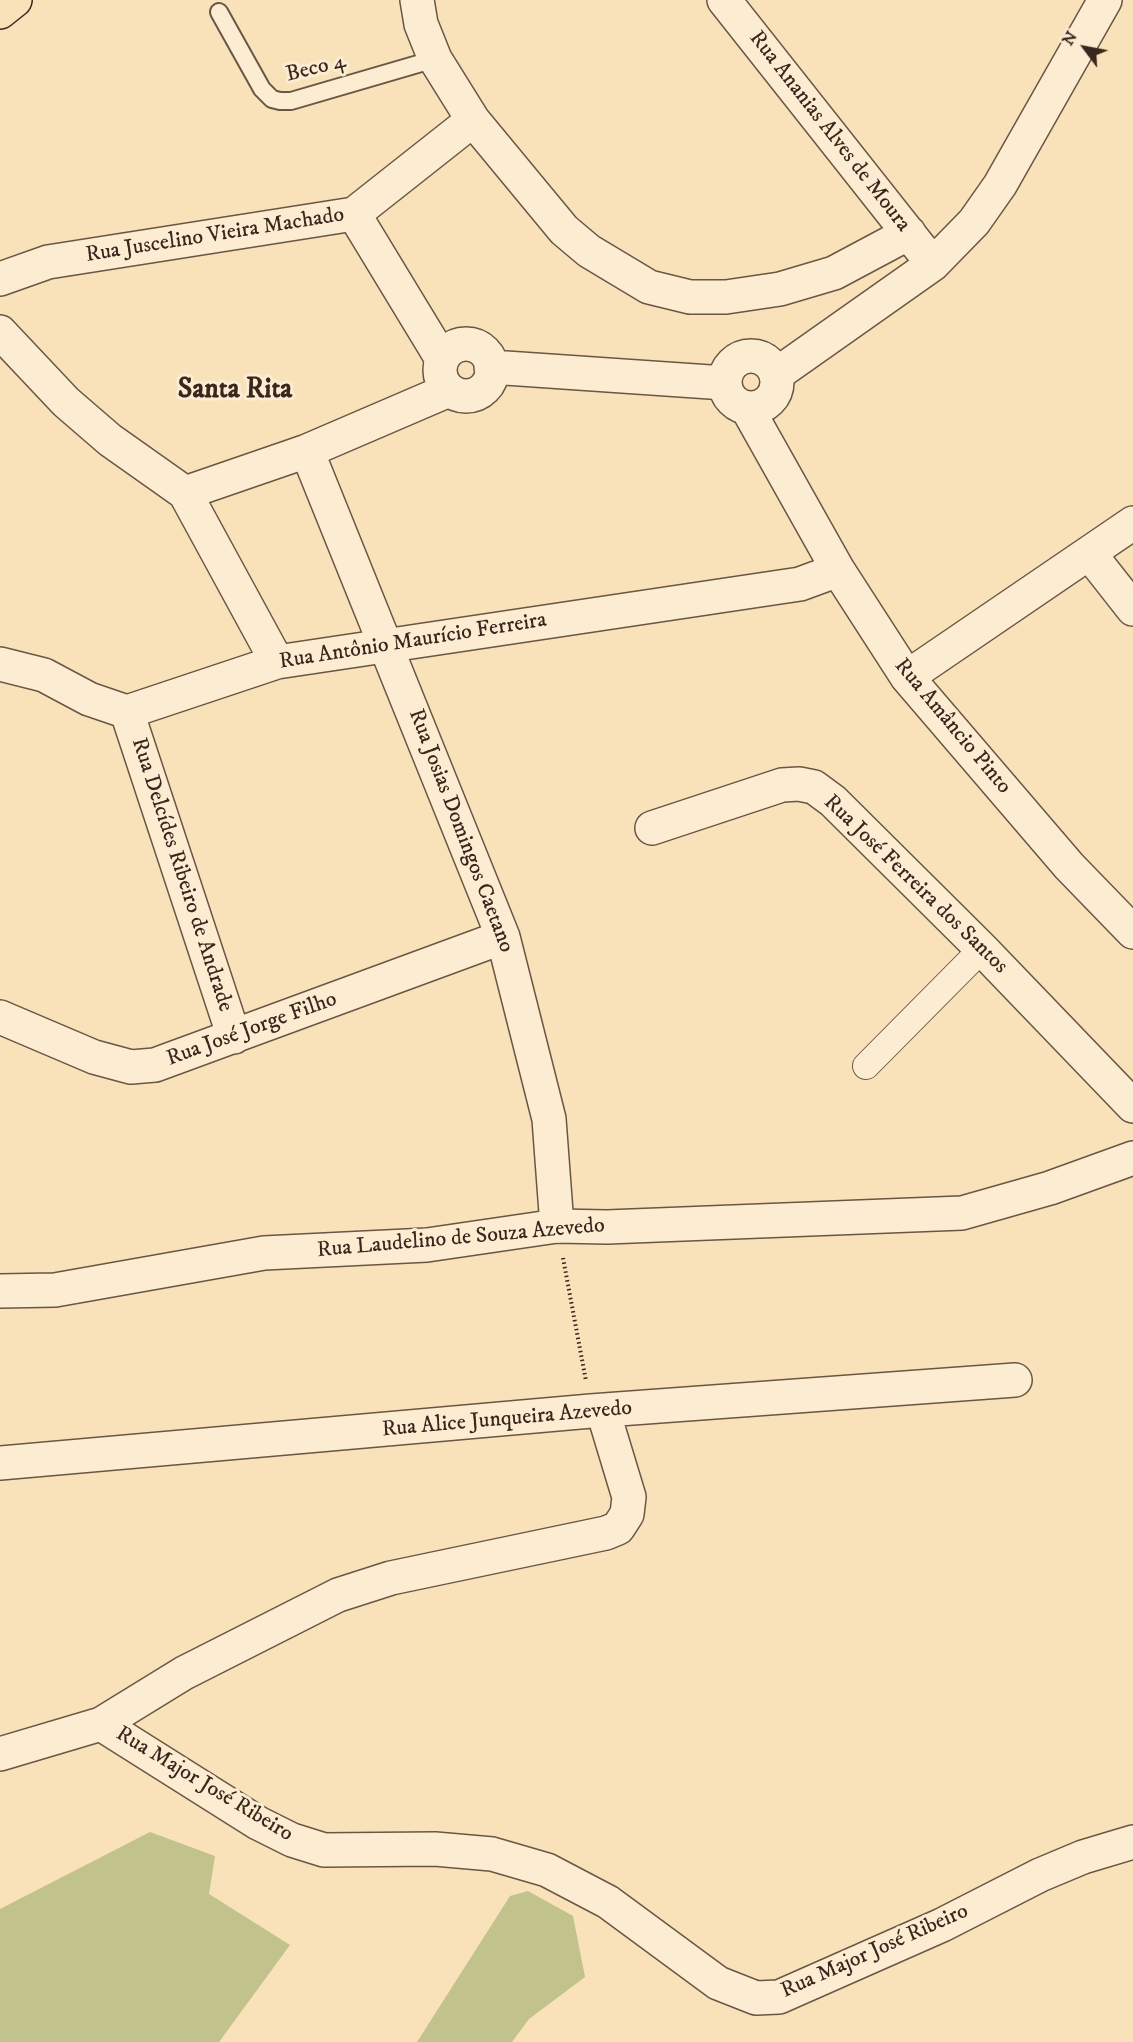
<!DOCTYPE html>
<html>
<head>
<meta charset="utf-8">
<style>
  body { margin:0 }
  #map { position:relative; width:1133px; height:2042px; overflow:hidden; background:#f9e1ba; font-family:"IM FELL DW Pica",serif }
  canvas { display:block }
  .north { position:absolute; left:1055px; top:18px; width:60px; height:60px; -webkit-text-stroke:4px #fbecd2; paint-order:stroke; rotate:302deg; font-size:16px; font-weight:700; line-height:24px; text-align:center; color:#39271d }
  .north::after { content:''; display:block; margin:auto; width:21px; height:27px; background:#39271d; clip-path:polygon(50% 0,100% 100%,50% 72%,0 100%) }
</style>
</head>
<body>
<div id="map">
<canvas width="1133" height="2042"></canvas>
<div class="north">N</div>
</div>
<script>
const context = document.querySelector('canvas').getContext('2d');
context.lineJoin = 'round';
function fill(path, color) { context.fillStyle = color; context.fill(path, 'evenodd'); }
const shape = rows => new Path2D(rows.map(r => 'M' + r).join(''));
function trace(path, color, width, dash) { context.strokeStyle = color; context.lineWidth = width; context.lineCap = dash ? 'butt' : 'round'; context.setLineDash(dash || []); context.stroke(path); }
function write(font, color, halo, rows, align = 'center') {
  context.font = font + ' "IM FELL DW Pica",serif'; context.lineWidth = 6; context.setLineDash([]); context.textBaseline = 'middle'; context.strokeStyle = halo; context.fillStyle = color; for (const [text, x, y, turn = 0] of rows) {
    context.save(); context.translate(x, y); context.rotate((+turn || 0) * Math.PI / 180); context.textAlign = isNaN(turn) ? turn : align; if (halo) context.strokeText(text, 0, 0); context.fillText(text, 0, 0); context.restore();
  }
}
fill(shape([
  [150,1832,215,1856,209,1894,290,1945,219,2042,0,2042,0,1909],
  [528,1891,573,1916,585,1977,529,2019,512,2042,417,2042,510,1896]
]), '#c2c28d');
const service = shape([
  [219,12,262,89,272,99,280,101,291,101,435,59]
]);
const pedestrian = shape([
  [866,1066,982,949]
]);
const minor = shape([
  [417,0,421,24,435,59,473,120,564,230,589,251,649,287,690,297,726,297,780,289,834,273,909,233],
  [724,0,921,249],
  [354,214,442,359],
  [0,279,48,262,354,214,473,120],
  [0,332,66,402,110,440,185,493,277,662],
  '440 370a26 26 0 1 1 52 0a26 26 0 1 1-52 0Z',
  '725 382a26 26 0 1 1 52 0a26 26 0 1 1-52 0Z',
  [491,367,725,383],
  [777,374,933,264,974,222,1000,185,1105,0],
  [747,408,838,570,907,677,1069,866,1133,932],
  [307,451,503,937,549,1119,557,1226],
  [185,493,307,451,449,390],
  [1089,553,1133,609],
  [0,664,44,675,89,699,127,712,277,662,800,584,838,570],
  [907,677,1133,523],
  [127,712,234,1037],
  [652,828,782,785,799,784,814,787,833,801,982,949,1133,1106],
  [0,1017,94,1057,131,1067,155,1065,503,937],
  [0,1463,591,1411,1015,1380],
  [101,1724,258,1823,292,1840,324,1850,435,1849,492,1854,547,1870,608,1902,718,1983,756,1998,779,1997,942,1925,1040,1875,1083,1857,1133,1842],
  [0,1754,101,1724,184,1673,338,1595,391,1578,606,1533,618,1528,627,1514,629,1497,603,1411]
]);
const tertiary = shape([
  [0,1291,55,1290,264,1253,427,1245,557,1226,607,1227,962,1213,1050,1188,1133,1158]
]);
const trunk = shape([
  [0,12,15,0]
]);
trace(service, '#695644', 20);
trace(pedestrian, '#695644', 28);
trace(minor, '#695644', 36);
trace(tertiary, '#695644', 36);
trace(trunk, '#39271d', 36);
trace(shape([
  [563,1258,586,1381]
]), '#39271d', 4, [1.5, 3]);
trace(service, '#fbecd2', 16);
trace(pedestrian, '#fbecd2', 26);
trace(minor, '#fbecd2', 33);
trace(tertiary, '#fbecd2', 33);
trace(trunk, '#f9e1ba', 33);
write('22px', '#39271d', '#fbecd2', [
  ["Beco 4",316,69,-14],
  ["Rua Ananias Alves de Moura",829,132,52],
  ["Rua Juscelino Vieira Machado",215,236,-9],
  ["Rua Antônio Maurício Ferreira",413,642,-9],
  ["Rua Amâncio Pinto",952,727,50],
  ["Rua Josias Domingos Caetano",460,831,69],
  ["Rua Delcídes Ribeiro de Andrade",181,875,72],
  ["Rua José Ferreira dos Santos",915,885,44],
  ["Rua José Jorge Filho",252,1030,-20],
  ["Rua Laudelino de Souza Azevedo",461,1239,-5],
  ["Rua Alice Junqueira Azevedo",507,1420,-5],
  ["Rua Major José Ribeiro",204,1785,31],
  ["Rua Major José Ribeiro",875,1952,-24]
]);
write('bold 28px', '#39271d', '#fbecd2', [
  ["Santa Rita",235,391]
]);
</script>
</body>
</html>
